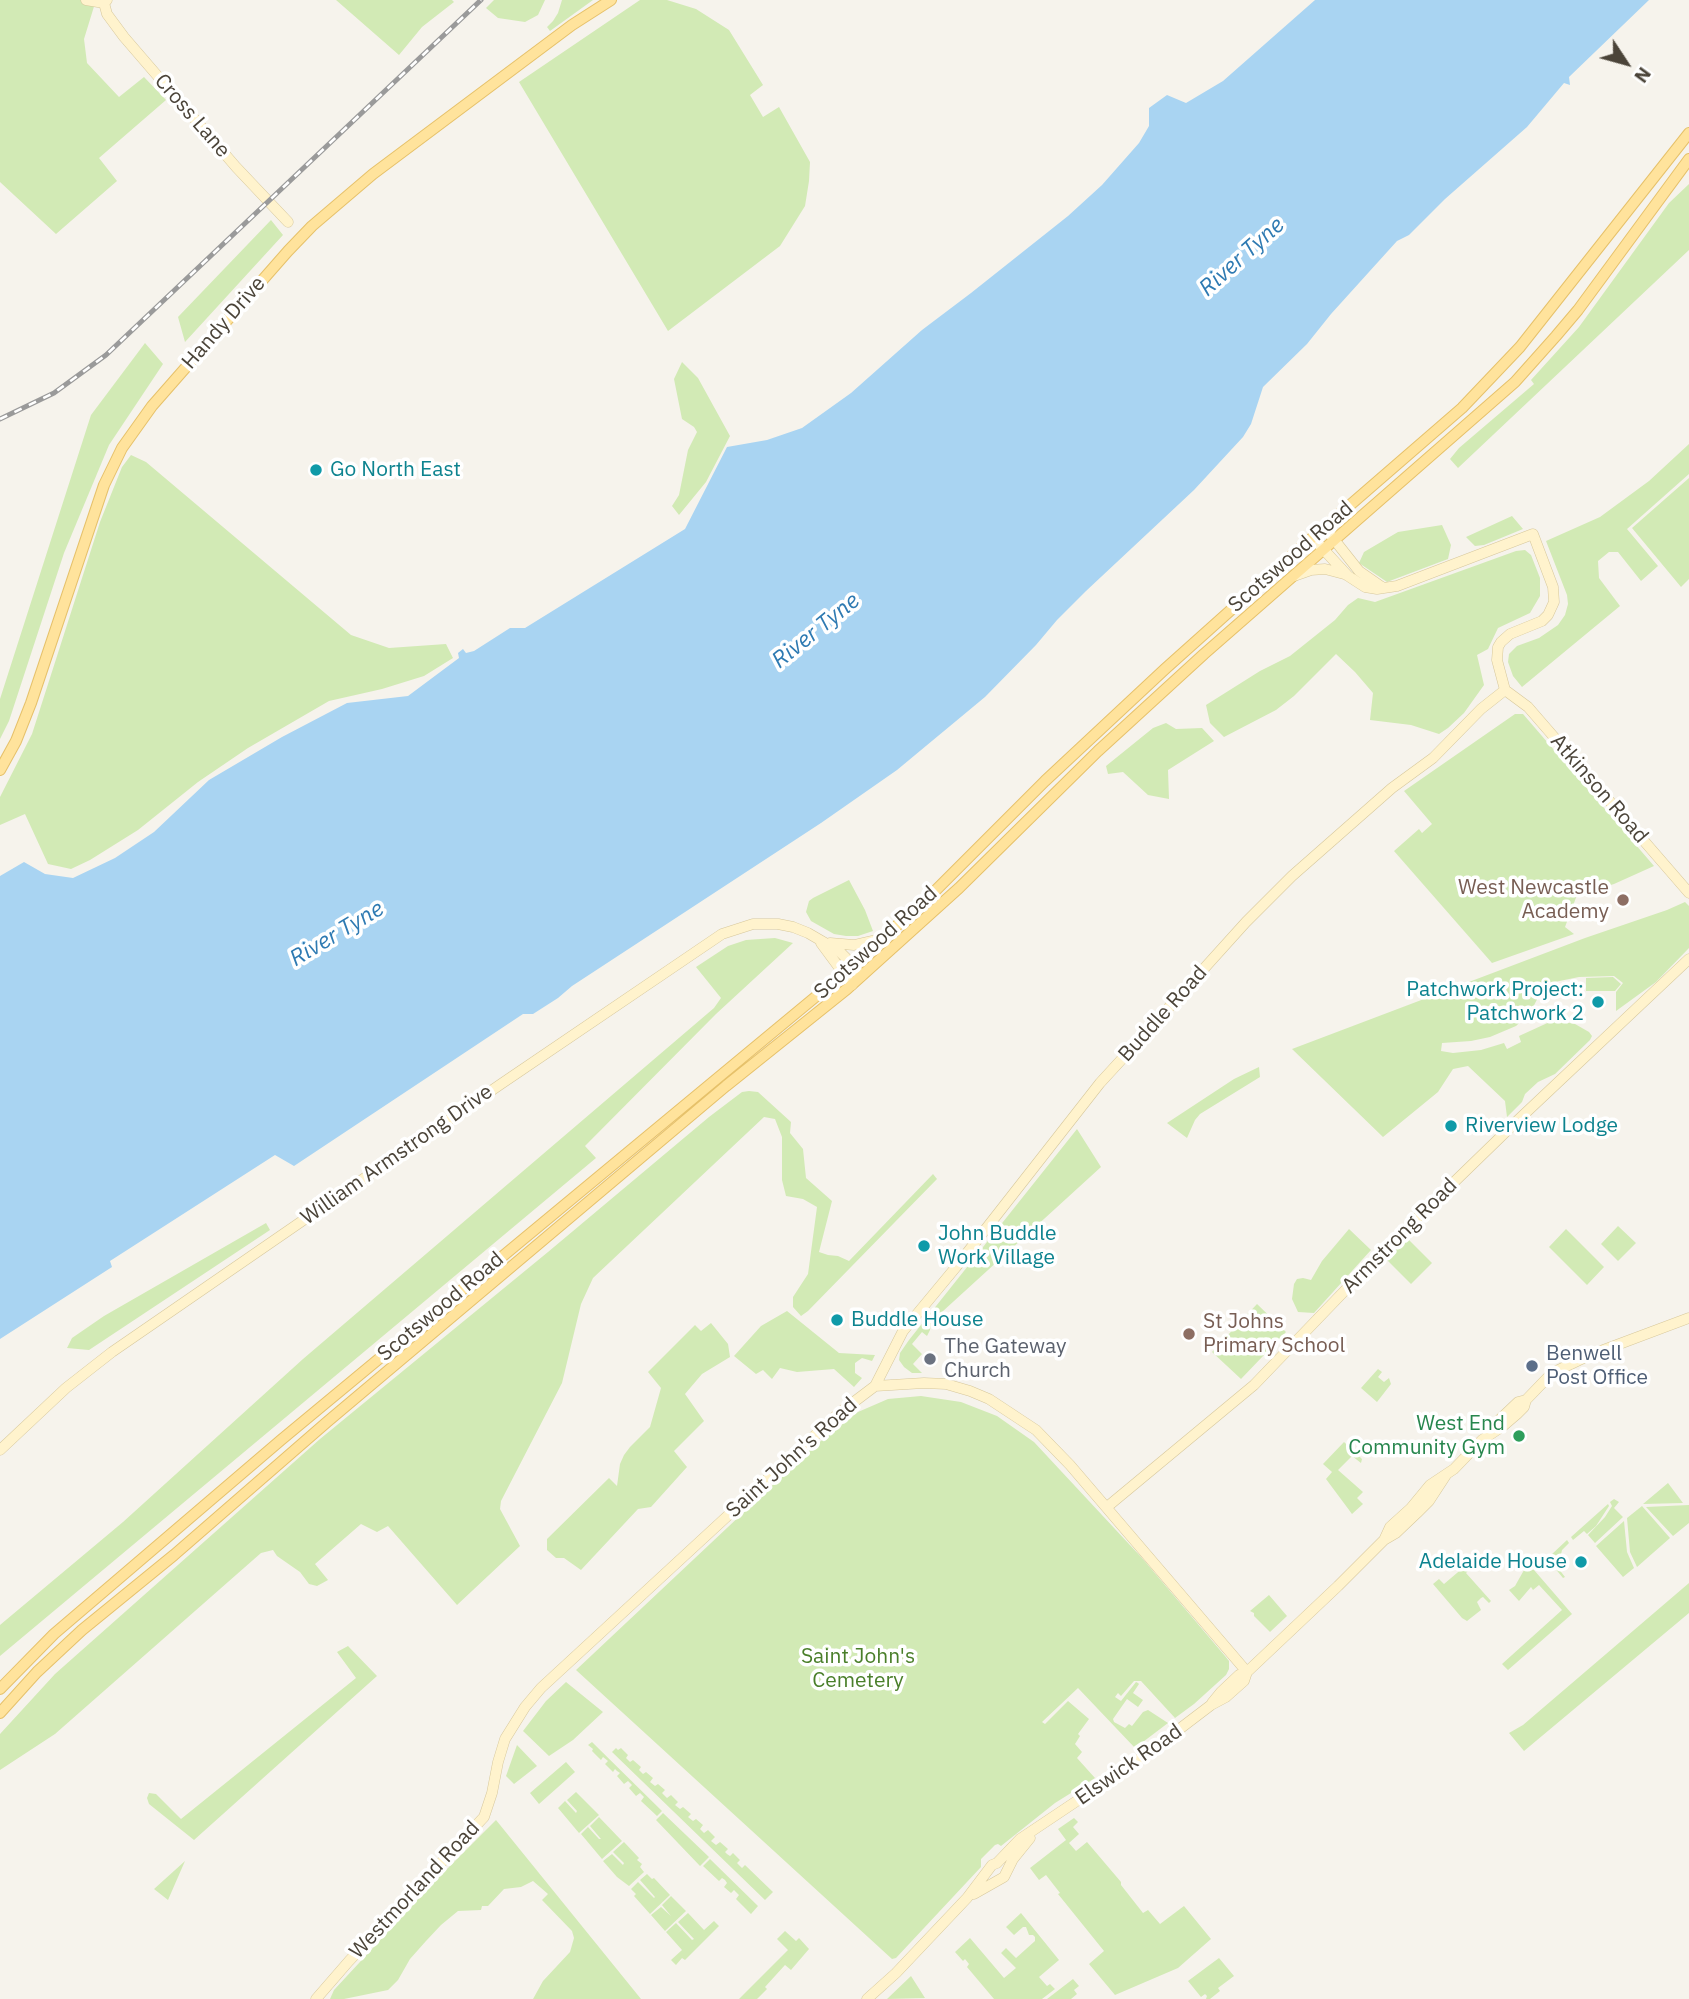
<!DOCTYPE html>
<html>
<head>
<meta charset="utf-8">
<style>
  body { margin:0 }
  #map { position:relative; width:1689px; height:1999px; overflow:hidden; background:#f6f3ec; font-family:"IBM Plex Sans",sans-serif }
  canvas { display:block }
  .north { position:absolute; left:1591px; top:28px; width:70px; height:70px; -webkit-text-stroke:5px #fff; paint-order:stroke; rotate:126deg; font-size:19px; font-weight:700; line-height:28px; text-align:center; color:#4b4439 }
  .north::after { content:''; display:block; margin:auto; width:24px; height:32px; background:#4b4439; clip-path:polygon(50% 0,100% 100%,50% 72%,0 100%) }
</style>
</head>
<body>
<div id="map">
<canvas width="1689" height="1999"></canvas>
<div class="north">N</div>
</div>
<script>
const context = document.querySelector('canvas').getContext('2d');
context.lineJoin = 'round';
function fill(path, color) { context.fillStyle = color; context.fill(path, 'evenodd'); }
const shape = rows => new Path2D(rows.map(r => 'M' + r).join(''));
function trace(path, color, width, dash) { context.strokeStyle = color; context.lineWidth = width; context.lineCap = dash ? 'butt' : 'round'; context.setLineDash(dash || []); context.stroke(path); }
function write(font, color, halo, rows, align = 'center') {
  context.font = font + ' "IBM Plex Sans",sans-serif'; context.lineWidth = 7; context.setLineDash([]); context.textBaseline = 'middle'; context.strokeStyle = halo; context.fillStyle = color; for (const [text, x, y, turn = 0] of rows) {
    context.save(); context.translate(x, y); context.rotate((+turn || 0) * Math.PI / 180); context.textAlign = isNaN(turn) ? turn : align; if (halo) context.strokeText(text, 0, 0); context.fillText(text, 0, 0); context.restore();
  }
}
fill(shape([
  [0,0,96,0,84,39,87,63,119,97,144,77,166,100,99,158,117,181,56,234,0,182],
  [336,0,452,0,454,2,422,27,399,55],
  [494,0,545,0,538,15,525,22,498,18,486,8],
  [562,0,593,0,550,31,547,27,553,21,558,13],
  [640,0,667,0,696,9,729,30,763,85,750,95,763,117,779,107,810,162,809,181,805,206,780,246,668,331,519,82],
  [1689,184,1689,250,1458,468,1450,459,1459,448,1534,384,1531,380,1579,327,1669,203],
  [271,220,283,235,185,342,178,317],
  [145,343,163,364,109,445,64,553,9,721,0,739,0,699,91,415],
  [682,362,698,378,730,436,706,482,679,515,672,506,679,495,688,450,697,432,694,427,682,419,674,379],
  [1689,444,1689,474,1627,529,1658,566,1641,581,1618,552,1609,552,1598,561,1599,578,1620,606,1522,687,1513,676,1508,662,1509,654,1517,646,1539,638,1558,625,1565,615,1568,604,1567,595,1546,541,1600,517,1649,481],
  [131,455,146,462,351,635,389,648,446,644,453,658,424,676,382,689,329,701,248,748,198,782,138,830,90,860,71,869,48,864,25,814,0,825,0,797,32,734,100,522,122,467],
  [1689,478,1689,579,1681,587,1632,528],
  [1512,516,1523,529,1484,545,1475,546,1466,537],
  [1442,525,1451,545,1448,559,1387,582,1359,563,1364,552,1398,532],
  [1525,550,1531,555,1540,578,1540,596,1530,613,1498,628,1488,649,1477,655,1484,685,1464,713,1448,728,1439,734,1411,725,1370,720,1373,693,1355,672,1336,654,1294,696,1276,710,1224,737,1210,723,1206,705,1260,671,1290,656,1335,620,1348,605,1358,598,1375,602,1516,551],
  [1515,714,1523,714,1654,866,1614,884,1577,895,1565,927,1574,934,1492,963,1394,851,1419,829,1422,833,1432,824,1404,791],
  [1166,723,1176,729,1202,728,1214,741,1168,770,1169,799,1148,795,1123,772,1108,774,1106,766,1153,728],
  [849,880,865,910,873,931,858,936,846,936,834,934,811,921,806,912,809,901,813,898],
  [1685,902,1689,906,1689,948,1656,982,1616,1011,1616,992,1623,983,1614,976,1579,977,1545,984,1530,1013,1516,1026,1490,1037,1471,1041,1442,1043,1441,1051,1453,1053,1481,1050,1504,1043,1507,1049,1521,1042,1519,1036,1554,1020,1575,1024,1589,1032,1592,1036,1590,1040,1555,1074,1538,1082,1525,1094,1522,1102,1507,1117,1505,1101,1468,1066,1453,1069,1438,1092,1383,1137,1292,1049,1585,938,1667,910],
  [775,938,793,943,716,1014,585,1146,596,1158,0,1656,0,1625,123,1522,303,1359,714,1008,721,998,696,967,728,946,746,940],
  [1613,977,1621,984,1615,991,1586,991,1586,978],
  [1259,1067,1260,1077,1200,1114,1195,1120,1187,1138,1167,1123,1234,1079],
  [749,1091,758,1092,791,1122,790,1133,803,1149,806,1178,832,1201,819,1252,828,1255,838,1256,849,1261,933,1174,937,1179,808,1311,801,1316,793,1307,793,1297,808,1274,817,1207,803,1199,786,1196,782,1180,782,1137,775,1119,764,1117,593,1278,581,1304,562,1383,501,1501,500,1509,520,1546,457,1605,388,1526,377,1532,361,1524,315,1564,328,1580,317,1586,309,1584,300,1572,277,1556,273,1550,261,1553,55,1734,0,1770,0,1734,55,1674,320,1439,548,1252,709,1117,742,1092],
  [1077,1129,1101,1167,931,1322,930,1330,927,1336,922,1332,912,1344,922,1354,913,1364,922,1373,912,1373,904,1367,899,1360,900,1353,909,1340],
  [266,1223,270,1230,89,1350,67,1348,72,1338,104,1316],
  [1618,1226,1636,1243,1618,1261,1601,1244],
  [1349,1229,1371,1250,1314,1313,1298,1312,1292,1299,1294,1284,1297,1279,1303,1278,1311,1280,1322,1261],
  [1566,1229,1604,1267,1587,1285,1549,1247],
  [1406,1237,1432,1263,1411,1284,1384,1257],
  [1257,1304,1286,1332,1241,1379,1212,1352],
  [787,1311,839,1353,875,1355,872,1361,862,1358,855,1363,855,1373,862,1378,854,1387,834,1369,797,1372,780,1368,772,1379,763,1370,756,1374,734,1356,761,1326],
  [711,1323,728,1344,730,1357,702,1374,685,1394,704,1421,674,1451,687,1467,651,1507,638,1509,581,1570,564,1558,556,1558,547,1550,547,1539,609,1478,617,1486,620,1464,624,1455,630,1447,650,1427,661,1388,648,1372,695,1325,701,1331],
  [1378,1369,1382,1372,1378,1377,1384,1382,1389,1378,1391,1384,1377,1402,1361,1388],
  [921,1396,961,1402,997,1416,1034,1442,1142,1558,1225,1656,1229,1661,1229,1669,1226,1675,1194,1704,1175,1718,1141,1681,1134,1681,1121,1696,1118,1693,1115,1697,1121,1701,1136,1682,1138,1683,1139,1684,1133,1693,1143,1700,1138,1707,1127,1699,1113,1719,1114,1722,1125,1728,1129,1724,1132,1726,1143,1712,1148,1710,1168,1723,1135,1748,1078,1688,1042,1722,1045,1724,1068,1701,1089,1719,1078,1734,1080,1736,1075,1744,1082,1752,1077,1758,1095,1778,1055,1803,1001,1846,998,1844,995,1845,981,1859,981,1867,896,1958,892,1959,576,1670,812,1448,858,1412,888,1399],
  [1344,1442,1362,1459,1361,1463,1352,1456,1338,1470,1363,1492,1357,1498,1363,1504,1352,1514,1326,1479,1332,1472,1323,1464],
  [1668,1483,1683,1503,1643,1504],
  [1614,1499,1619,1502,1614,1508,1623,1517,1595,1543,1588,1535,1605,1517,1612,1506,1610,1502],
  [1608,1504,1609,1506,1596,1526,1587,1534,1584,1531,1573,1540,1571,1537],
  [1689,1505,1689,1523,1673,1536,1646,1507],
  [1642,1506,1670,1538,1637,1567,1630,1552,1627,1518],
  [1624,1521,1627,1552,1634,1568,1623,1577,1596,1546],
  [1567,1540,1569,1543,1562,1550,1558,1568,1565,1577,1563,1578,1549,1561,1551,1555],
  [1528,1563,1572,1614,1508,1670,1502,1664,1562,1610,1539,1585,1533,1590,1531,1587,1519,1601,1509,1590,1515,1586],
  [1464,1567,1468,1571,1466,1573,1491,1601,1489,1603,1483,1597,1481,1598,1477,1602,1481,1610,1467,1621,1462,1618,1433,1584,1439,1579,1444,1584],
  [1689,1583,1689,1613,1524,1751,1509,1733,1523,1725],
  [1269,1595,1287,1616,1270,1632,1254,1616,1254,1613,1250,1611],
  [348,1646,377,1676,194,1840,149,1804,147,1798,149,1793,156,1794,181,1819,356,1678,337,1652],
  [566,1682,603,1712,573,1740,549,1756,523,1731,546,1701],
  [592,1742,662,1811,657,1816,641,1801,644,1797,640,1793,636,1796,629,1788,632,1785,628,1781,624,1784,617,1776,620,1773,617,1771,615,1769,613,1772,605,1764,608,1761,603,1757,601,1760,592,1751,593,1749,588,1745],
  [517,1745,537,1766,514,1784,506,1776],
  [616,1748,618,1750,621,1748,628,1755,626,1758,630,1762,633,1760,641,1767,639,1770,643,1774,646,1772,653,1778,650,1782,655,1786,658,1784,665,1790,662,1793,667,1798,671,1795,678,1802,675,1805,680,1809,683,1807,691,1814,688,1817,693,1821,696,1819,703,1825,700,1829,704,1833,708,1830,715,1837,711,1841,716,1845,720,1842,728,1849,725,1852,727,1854,730,1856,733,1853,740,1860,737,1863,742,1868,745,1865,773,1892,765,1900,612,1752],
  [566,1762,575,1772,539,1804,530,1793],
  [576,1792,599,1815,579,1833,558,1808,565,1801,576,1813,577,1811,567,1800],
  [663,1813,709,1857,700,1866,656,1820],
  [599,1817,622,1841,602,1859,581,1834,588,1827,599,1839,601,1839,590,1826],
  [1074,1818,1078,1822,1073,1827,1079,1834,1069,1843,1076,1851,1087,1842,1121,1882,1121,1885,1143,1913,1148,1910,1160,1924,1184,1906,1211,1939,1178,1968,1115,1995,1089,1964,1104,1951,1058,1894,1060,1893,1046,1875,1039,1880,1030,1868,1066,1840,1058,1829],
  [496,1820,641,1999,533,1999,543,1981,570,1952,574,1938,572,1931,542,1900,548,1894,533,1881,521,1887,504,1889,488,1906,482,1906,481,1910,458,1911,441,1925,426,1941,410,1959,398,1980,388,1990,344,1999,330,1999,334,1990,434,1882],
  [624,1842,639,1858,637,1860,642,1864,640,1867,644,1872,629,1886,617,1877,603,1861,612,1854,623,1865,624,1863,613,1852],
  [710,1859,758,1906,751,1914,736,1899,739,1895,734,1890,731,1893,724,1887,727,1883,725,1880,722,1878,719,1881,703,1866],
  [185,1861,168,1900,154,1889],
  [647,1874,652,1879,654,1878,670,1895,650,1914,634,1896,636,1894,631,1889,638,1882,654,1898,655,1897,640,1880],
  [671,1896,686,1911,665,1931,651,1915,661,1907,671,1916,662,1905],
  [688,1913,704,1930,714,1921,719,1926,685,1960,682,1958,676,1965,671,1960,682,1950,666,1932,676,1923,692,1940,694,1939,678,1922],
  [1021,1913,1059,1960,1039,1977,1047,1986,1050,1984,1055,1989,1042,1999,994,1999,967,1967,969,1964,965,1959,963,1961,955,1952,970,1938,1004,1978,1016,1968,1001,1953,1006,1948,1016,1958,1035,1941,1035,1937,1033,1935,1029,1935,1026,1927,1023,1927,1014,1935,1006,1927],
  [785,1931,796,1941,799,1938,809,1949,791,1970,785,1965,765,1987,767,1989,757,1999,739,1999,788,1950,777,1939],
  [1219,1958,1234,1976,1218,1988,1220,1991,1210,1999,1206,1999,1207,1996,1205,1994,1201,1997,1188,1981],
  [911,1976,925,1998,887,1999],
  [1073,1979,1079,1986,1074,1990,1077,1994,1071,1999,1047,1999]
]), '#d2eab5');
fill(shape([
  [1315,0,1649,0,1569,77,1570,85,1564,83,1527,127,1445,199,1409,235,1397,241,1331,314,1307,344,1263,387,1251,424,1243,437,1194,490,1086,591,1057,620,1036,645,985,697,897,770,821,823,572,986,558,998,533,1014,523,1014,294,1166,275,1155,110,1261,112,1267,0,1339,0,876,24,862,45,874,73,878,115,858,154,832,209,780,282,737,347,703,408,696,459,658,458,653,463,649,466,653,474,651,510,628,525,628,685,529,727,447,767,440,802,428,851,393,922,330,971,293,1068,216,1102,185,1139,143,1149,126,1149,108,1167,95,1186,103,1223,81]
]), '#a9d4f2');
const secondary = shape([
  [86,0,104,3],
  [107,0,104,3,107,14,124,37,236,167,288,222],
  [1325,528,1359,571,1382,587],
  [1313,538,1348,576,1365,587,1377,589,1397,586,1533,534,1553,587,1554,602,1548,615,1542,621,1510,634,1501,642,1498,647,1497,660,1505,690],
  [1294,576,1311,570,1325,569,1344,574],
  [1505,690,1528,707,1689,893],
  [821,943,852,985],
  [830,943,854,945,880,939],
  [875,1386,903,1331,956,1267,1100,1083,1144,1035,1246,922,1292,876,1392,788,1433,758,1481,709,1505,690],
  [1491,1432,1498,1421,1518,1402,1526,1400],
  [0,1450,66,1388,112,1352,501,1084,722,934,753,924,778,924,793,927,808,933,839,951,852,964,861,976],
  [1107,1507,1254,1385,1381,1253,1517,1121,1689,959],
  [1384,1540,1390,1527,1411,1508,1430,1485,1454,1469,1482,1440,1503,1426,1517,1414,1524,1407,1526,1400,1552,1373,1590,1355,1689,1318],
  [1212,1703,1221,1692,1239,1675,1247,1672,1338,1586,1384,1540,1396,1533,1417,1513,1429,1501,1446,1475],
  [974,1894,1004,1877,1013,1859,1030,1838],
  [316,1999,349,1961,484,1817,492,1793,498,1762,505,1739,525,1707,541,1688,838,1414,875,1386,924,1383,946,1384,970,1391,989,1399,1036,1430,1070,1465,1247,1672],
  [867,1999,896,1973,967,1898,992,1865,997,1863,1020,1839,1144,1756,1211,1705,1226,1697,1244,1681,1247,1672]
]);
const primary = shape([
  [0,770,16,741,31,703,104,485,122,448,152,406,288,251,312,226,373,174,572,25,611,0],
  [0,1689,54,1634,281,1440,825,989,926,900,1045,781,1165,669,1289,558,1462,408,1520,347,1689,133],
  [0,1713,37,1672,82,1630,174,1555,327,1422,726,1086,847,989,959,888,1098,751,1204,654,1515,382,1556,336,1578,310,1689,159]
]);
trace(secondary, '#d6c79b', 11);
trace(primary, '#e6c16a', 12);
trace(secondary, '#fff3cd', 10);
trace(primary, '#ffe39c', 10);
const rail = shape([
  [0,419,54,393,106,355,481,0]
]);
trace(rail, '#9a9a9a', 5);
trace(rail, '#fff', 2.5, [8]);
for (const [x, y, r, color] of [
  [316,470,7,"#0f9aa8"],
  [1623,900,7,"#8d6e63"],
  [1598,1002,7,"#0f9aa8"],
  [1451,1126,7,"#0f9aa8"],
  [924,1246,7,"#0f9aa8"],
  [837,1320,7,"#0f9aa8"],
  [1189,1334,7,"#8d6e63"],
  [930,1359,7,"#6b7280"],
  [1532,1366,7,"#5c6f8a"],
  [1519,1436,7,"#2e9e5b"],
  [1581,1562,7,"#0f9aa8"]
]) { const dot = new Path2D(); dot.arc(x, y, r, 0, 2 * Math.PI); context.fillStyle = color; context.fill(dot); trace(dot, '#fff', 2.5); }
write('21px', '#4b4439', '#fff', [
  ["Cross Lane",192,116,49],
  ["Handy Drive",224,323,-49],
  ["Scotswood Road",1291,557,-41],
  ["Atkinson Road",1599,789,49],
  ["Scotswood Road",876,943,-42],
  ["Buddle Road",1163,1014,-48],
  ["William Armstrong Drive",397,1155,-35],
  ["Armstrong Road",1400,1236,-45],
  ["Scotswood Road",441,1307,-40],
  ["Saint John's Road",792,1458,-42],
  ["Elswick Road",1129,1765,-35],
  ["Westmorland Road",415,1890,-47]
]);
write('21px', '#0d838f', '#fff', [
  ["Go North East",330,470],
  ["Patchwork Project:",1584,990,"right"],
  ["Patchwork 2",1584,1014,"right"],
  ["Riverview Lodge",1465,1126],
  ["John Buddle",938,1234],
  ["Work Village",938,1258],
  ["Buddle House",851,1320],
  ["Adelaide House",1567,1562,"right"]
], 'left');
write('21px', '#785e54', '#fff', [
  ["West Newcastle",1609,888],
  ["Academy",1609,912],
  ["St Johns",1203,1322,"left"],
  ["Primary School",1203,1346,"left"]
], 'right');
write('21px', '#5b616d', '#fff', [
  ["The Gateway",944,1347],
  ["Church",944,1371]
], 'left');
write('21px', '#4e5e75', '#fff', [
  ["Benwell",1546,1354],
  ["Post Office",1546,1378]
], 'left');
write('21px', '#27864d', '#fff', [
  ["West End",1505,1424],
  ["Community Gym",1505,1448]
], 'right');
write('21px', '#4a7f2a', '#fff', [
  ["Saint John's",858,1657],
  ["Cemetery",858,1681]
]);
write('italic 23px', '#2e7ab2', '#fff', [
  ["River Tyne",1242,257,-42],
  ["River Tyne",816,631,-39],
  ["River Tyne",337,934,-31]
]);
</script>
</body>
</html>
